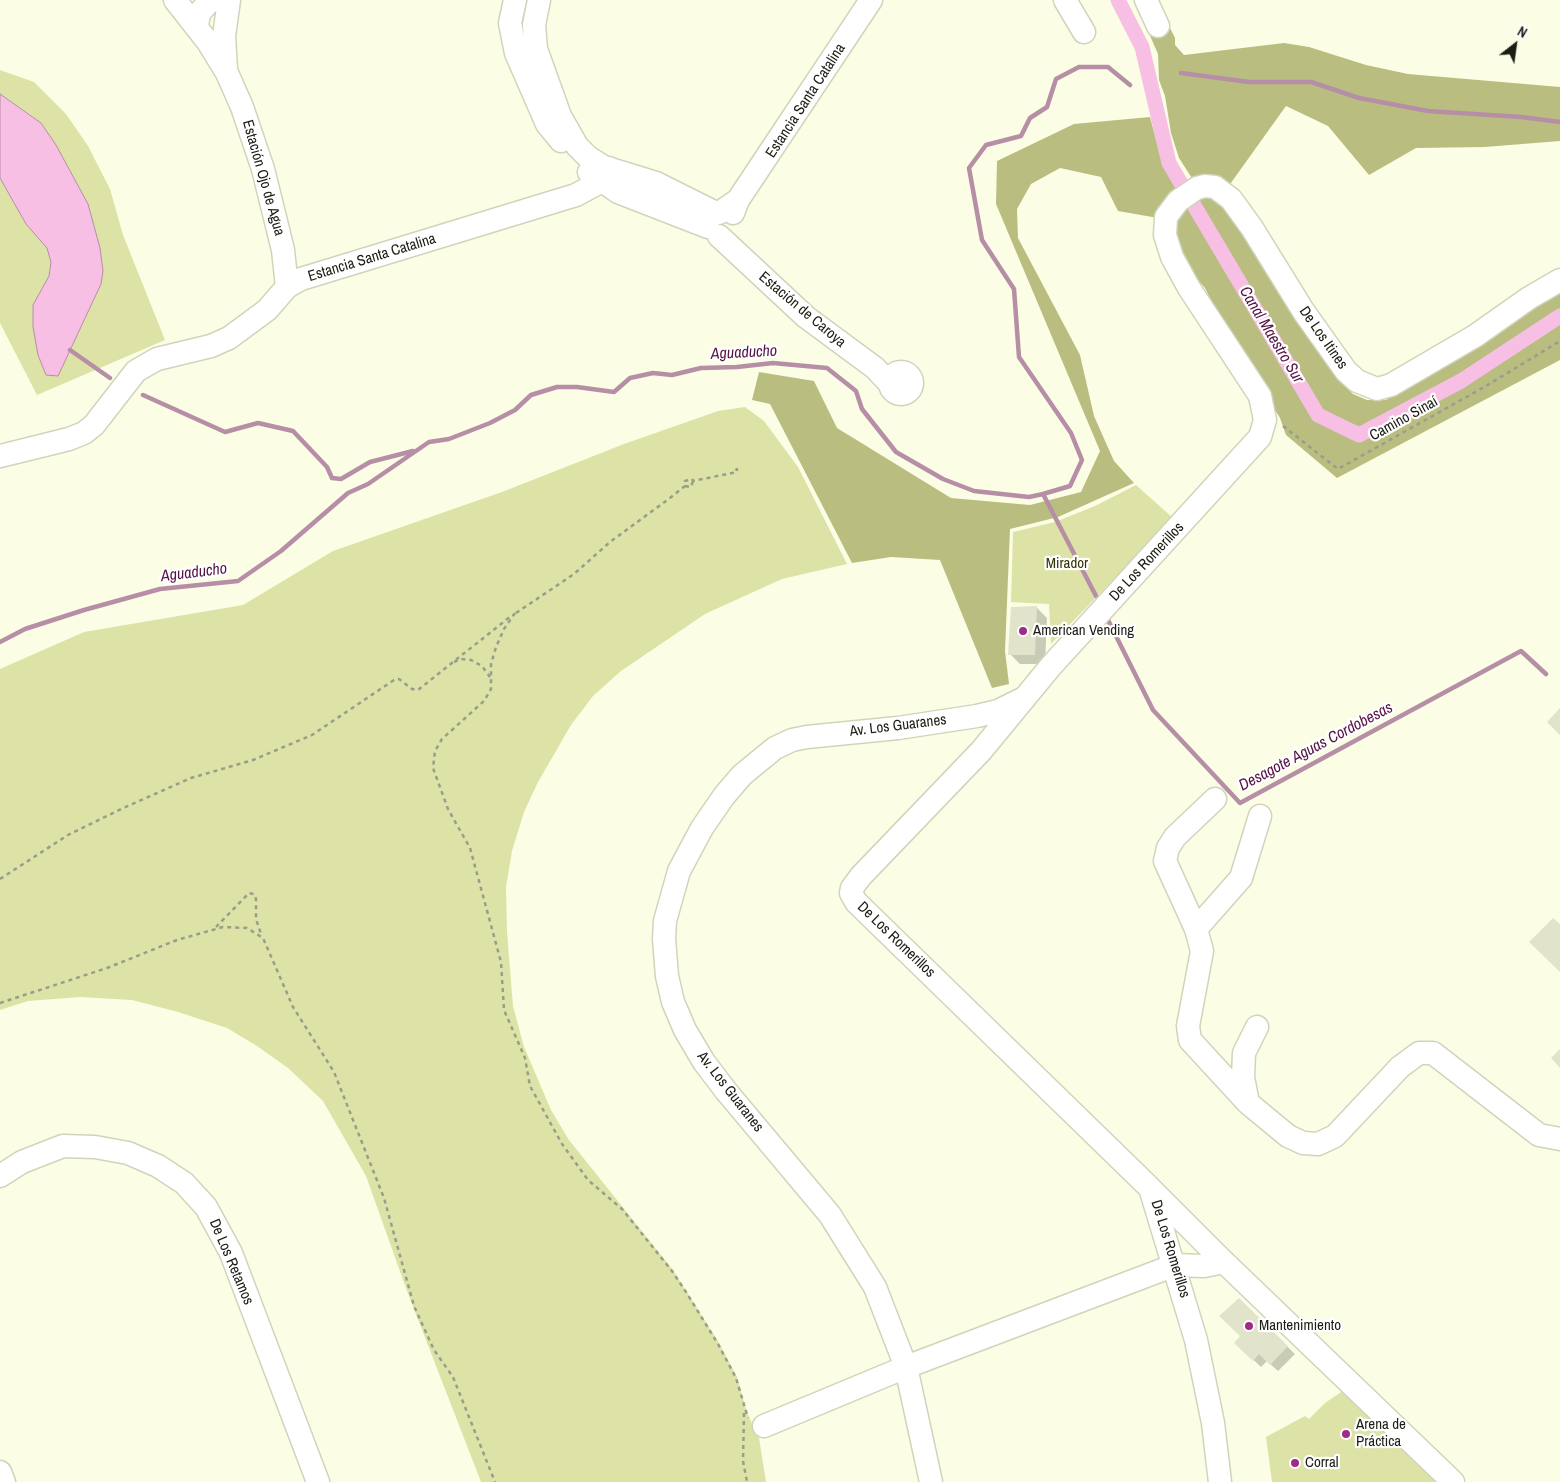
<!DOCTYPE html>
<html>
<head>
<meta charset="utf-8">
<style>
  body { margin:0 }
  #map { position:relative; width:1560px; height:1482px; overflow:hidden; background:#fbfee4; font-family:"Archivo Narrow",sans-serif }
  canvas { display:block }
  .north { position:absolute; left:1490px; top:20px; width:50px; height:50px; -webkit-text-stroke:4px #fff; paint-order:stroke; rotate:30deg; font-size:14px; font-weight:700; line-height:20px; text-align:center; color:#1c1d14 }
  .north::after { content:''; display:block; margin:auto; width:18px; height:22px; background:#1c1d14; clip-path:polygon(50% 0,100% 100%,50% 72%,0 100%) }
</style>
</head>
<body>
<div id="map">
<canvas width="1560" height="1482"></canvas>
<div class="north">N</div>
</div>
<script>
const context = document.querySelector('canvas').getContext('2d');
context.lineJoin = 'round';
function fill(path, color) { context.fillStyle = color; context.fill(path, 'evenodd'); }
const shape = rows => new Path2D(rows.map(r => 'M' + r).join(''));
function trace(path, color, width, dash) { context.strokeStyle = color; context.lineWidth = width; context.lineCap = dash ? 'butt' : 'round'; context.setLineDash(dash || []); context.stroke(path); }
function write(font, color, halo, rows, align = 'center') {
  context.font = font + ' "Archivo Narrow",sans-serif'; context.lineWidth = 4.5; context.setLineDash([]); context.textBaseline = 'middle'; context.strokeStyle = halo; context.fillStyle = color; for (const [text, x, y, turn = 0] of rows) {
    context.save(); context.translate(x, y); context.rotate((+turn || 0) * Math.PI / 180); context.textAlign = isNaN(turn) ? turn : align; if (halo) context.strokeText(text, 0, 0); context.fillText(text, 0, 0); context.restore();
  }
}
fill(shape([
  [0,70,34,82,66,114,88,146,110,189,123,235,165,340,37,395,0,323],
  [745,407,764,421,798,467,847,564,782,579,705,614,621,671,593,696,571,725,538,782,524,812,512,851,506,887,507,932,513,1006,524,1047,551,1110,569,1140,673,1270,719,1343,737,1377,747,1413,759,1438,766,1482,481,1482,407,1291,366,1176,323,1101,288,1068,257,1046,227,1028,178,1012,132,1000,80,997,28,1001,0,1010,0,669,84,632,243,605,333,551,502,492,624,444,718,411],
  [1136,485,1173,518,1051,644,1049,604,1011,602,1013,532,1055,522,1095,506],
  [1347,1388,1443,1482,1272,1482,1266,1437,1305,1416,1309,1419,1325,1403]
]), '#dde3a6');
fill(shape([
  [1169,26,1175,38,1175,45,1184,55,1284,43,1309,47,1366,65,1408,74,1560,87,1560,141,1485,147,1416,148,1369,175,1328,126,1286,106,1228,187,1195,183,1179,158,1171,133,1165,96,1159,80,1158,54,1148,31,1160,33],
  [1150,117,1163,166,1179,192,1158,218,1118,211,1101,177,1060,168,1031,184,1017,209,1018,238,1080,355,1094,416,1114,461,1134,483,1058,517,1010,529,1005,651,1009,684,992,688,940,560,891,557,852,563,770,404,752,400,759,372,814,381,837,428,951,498,1030,505,1081,492,1100,451,996,204,997,161,1074,124],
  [1199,193,1224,201,1301,328,1338,379,1353,394,1367,400,1386,400,1560,288,1560,360,1337,478,1286,435,1280,418,1227,333,1205,288,1176,255,1172,216]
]), '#b9be80');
const water = shape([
  [0,94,41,123,56,145,88,204,100,248,103,271,101,284,58,376,46,375,38,355,33,327,33,305,49,276,51,262,47,248,26,224,0,178,0,94]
]);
fill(water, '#f8bfe5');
trace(water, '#b68ea6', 1);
fill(shape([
  [1012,608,1037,608,1047,618,1045,664,1020,664,1010,654],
  [1239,1300,1295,1354,1278,1371,1267,1361,1261,1367,1243,1350]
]), '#0003');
trace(shape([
  [1181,73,1249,82,1311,82,1359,98,1428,111,1521,117,1560,122],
  [70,350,110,378],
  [143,395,225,432,258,423,293,431,327,467,332,478,341,479,370,462,413,451],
  [1096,596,1043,494,1070,486,1082,460,1071,433,1019,357,1014,289,982,240,969,168,986,145,1021,136,1030,118,1047,107,1056,79,1079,67,1108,67,1130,85],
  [1108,620,1153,710,1240,803,1521,651,1546,674],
  [0,642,25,629,84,610,160,589,238,581,281,551,348,493,368,484,429,442,449,439,490,423,515,410,531,395,557,387,577,387,614,392,630,378,653,373,672,375,701,368,737,367,773,363,827,368,856,391,862,409,896,452,943,479,974,491,1029,497,1043,494]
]), '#b68ea6', 4.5);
trace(shape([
  [1118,0,1142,47,1169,163,1318,415,1359,435,1461,381,1560,316]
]), '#f8bfe5', 15);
fill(shape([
  [1037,606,1035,655,1008,655,1011,607],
  [1560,708,1560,735,1547,722],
  [1553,918,1560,924,1560,972,1529,942],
  [1560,1049,1560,1068,1551,1058],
  [1239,1298,1288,1346,1270,1365,1259,1354,1253,1361,1234,1343,1240,1336,1219,1316]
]), '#e1e4cb');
const minor = shape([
  [175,0,208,42,227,73,242,107,263,169,283,250,287,287],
  [515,0,510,23,516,53,547,124,561,141],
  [539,0,534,25,536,49,560,116,577,146,588,157,604,167,656,183,712,211,719,213,738,200],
  [1065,0,1084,32],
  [1146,0,1158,26],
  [197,26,199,13,211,0],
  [226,69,224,36,229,0],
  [589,172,618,192,708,227],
  [733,213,738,200,871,0],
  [719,236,806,317,875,368,891,385],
  '890 383a11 11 0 1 1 22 0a11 11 0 1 1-22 0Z',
  [0,456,69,439,84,433,94,425,136,371,157,359,211,346,229,338,267,310,287,287,301,279,576,195,600,182,609,168],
  [1215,799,1175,837,1168,848,1165,861,1196,929,1202,951,1188,1026,1190,1040,1248,1103,1288,1136,1303,1143,1318,1144,1335,1136,1400,1067,1419,1053,1433,1053,1539,1135,1560,1139],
  [1196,929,1241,878,1260,816],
  [1248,1103,1243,1077,1244,1053,1257,1027],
  [0,1176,22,1162,63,1146,95,1147,128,1153,158,1166,184,1183,206,1207,231,1253,318,1482],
  [1152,1190,1224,1262,1453,1482],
  [764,1426,906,1367,1175,1265,1204,1266,1224,1262],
  [0,1472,4,1482],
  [931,1482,906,1367,875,1287,830,1215,726,1091,704,1062,685,1030,673,1002,667,976,664,939,665,921,679,871,702,828,724,796,742,775,775,748,792,740,807,737,898,728,977,716,998,711,1020,700],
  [1220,1482,1213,1423,1196,1340,1150,1188,856,902,851,893,852,888,861,876,981,751,1051,666,1260,437,1265,420,1260,396,1189,288,1172,257,1165,235,1166,217,1178,201,1197,188,1205,186,1215,187,1231,199,1252,228,1304,312,1346,371,1357,381,1377,389,1391,385,1475,336,1529,298,1560,280]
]);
trace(minor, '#d1d4bb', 25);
trace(shape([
  [1283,426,1338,469,1486,386,1560,341],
  [685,486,691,487,693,481],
  [515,613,504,629,496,647,491,664,491,689,484,701,442,739,435,751,433,768,448,809,470,848,501,962,504,1010,525,1058,530,1086,562,1144,588,1180,622,1209,672,1271,686,1292,718,1344,736,1378,748,1418],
  [516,613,574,574,610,542,670,498,685,486,685,481,692,479,693,481,737,472,737,469,735,471],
  [454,662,461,659,471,660,482,666,490,677],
  [0,879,68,835,121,809,191,778,253,760,312,735,394,680,399,679,412,689,418,690,511,616],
  [216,927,249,893,254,894,256,899,256,919,261,934],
  [0,1003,107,968,177,940,223,927,247,928,263,938,293,1007,334,1072,384,1198,414,1306,434,1350,453,1377,495,1482],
  [744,1413,743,1461,747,1482]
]), '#9a9d8a', 2.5, [4, 4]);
trace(minor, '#fff', 22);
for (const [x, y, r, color] of [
  [1023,631,5,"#a02b86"],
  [1249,1326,5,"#a02b86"],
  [1346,1434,5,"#a02b86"],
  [1295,1463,5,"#a02b86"]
]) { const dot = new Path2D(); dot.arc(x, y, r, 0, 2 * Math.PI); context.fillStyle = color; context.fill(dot); trace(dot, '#fff', 2); }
write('15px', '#1c1d14', '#fff', [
  ["Estancia Santa Catalina",806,101,-57],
  ["Estación Ojo de Agua",263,178,74],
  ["Estancia Santa Catalina",372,258,-17],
  ["Estación de Caroya",802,310,40],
  ["De Los Itines",1323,338,55],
  ["Camino Sinaí",1404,419,-29],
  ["De Los Romerillos",1147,562,-47],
  ["Av. Los Guaranes",898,726,-7],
  ["De Los Romerillos",896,940,44],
  ["Av. Los Guaranes",730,1092,52],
  ["De Los Romerillos",1170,1249,73],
  ["De Los Retamos",231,1262,67]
]);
write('15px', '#323402', '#fff', [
  ["Mirador",1067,564]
]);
write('15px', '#1c1d14', '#fff', [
  ["American Vending",1033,631],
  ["Mantenimiento",1259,1326],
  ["Arena de",1356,1425],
  ["Práctica",1356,1442],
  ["Corral",1305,1463]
], 'left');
write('italic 16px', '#551446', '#fff', [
  ["Canal Maestro Sur",1271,335,59],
  ["Aguaducho",744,353,-3],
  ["Aguaducho",194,573,-7],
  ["Desagote Aguas Cordobesas",1316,747,-28]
]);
</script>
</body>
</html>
